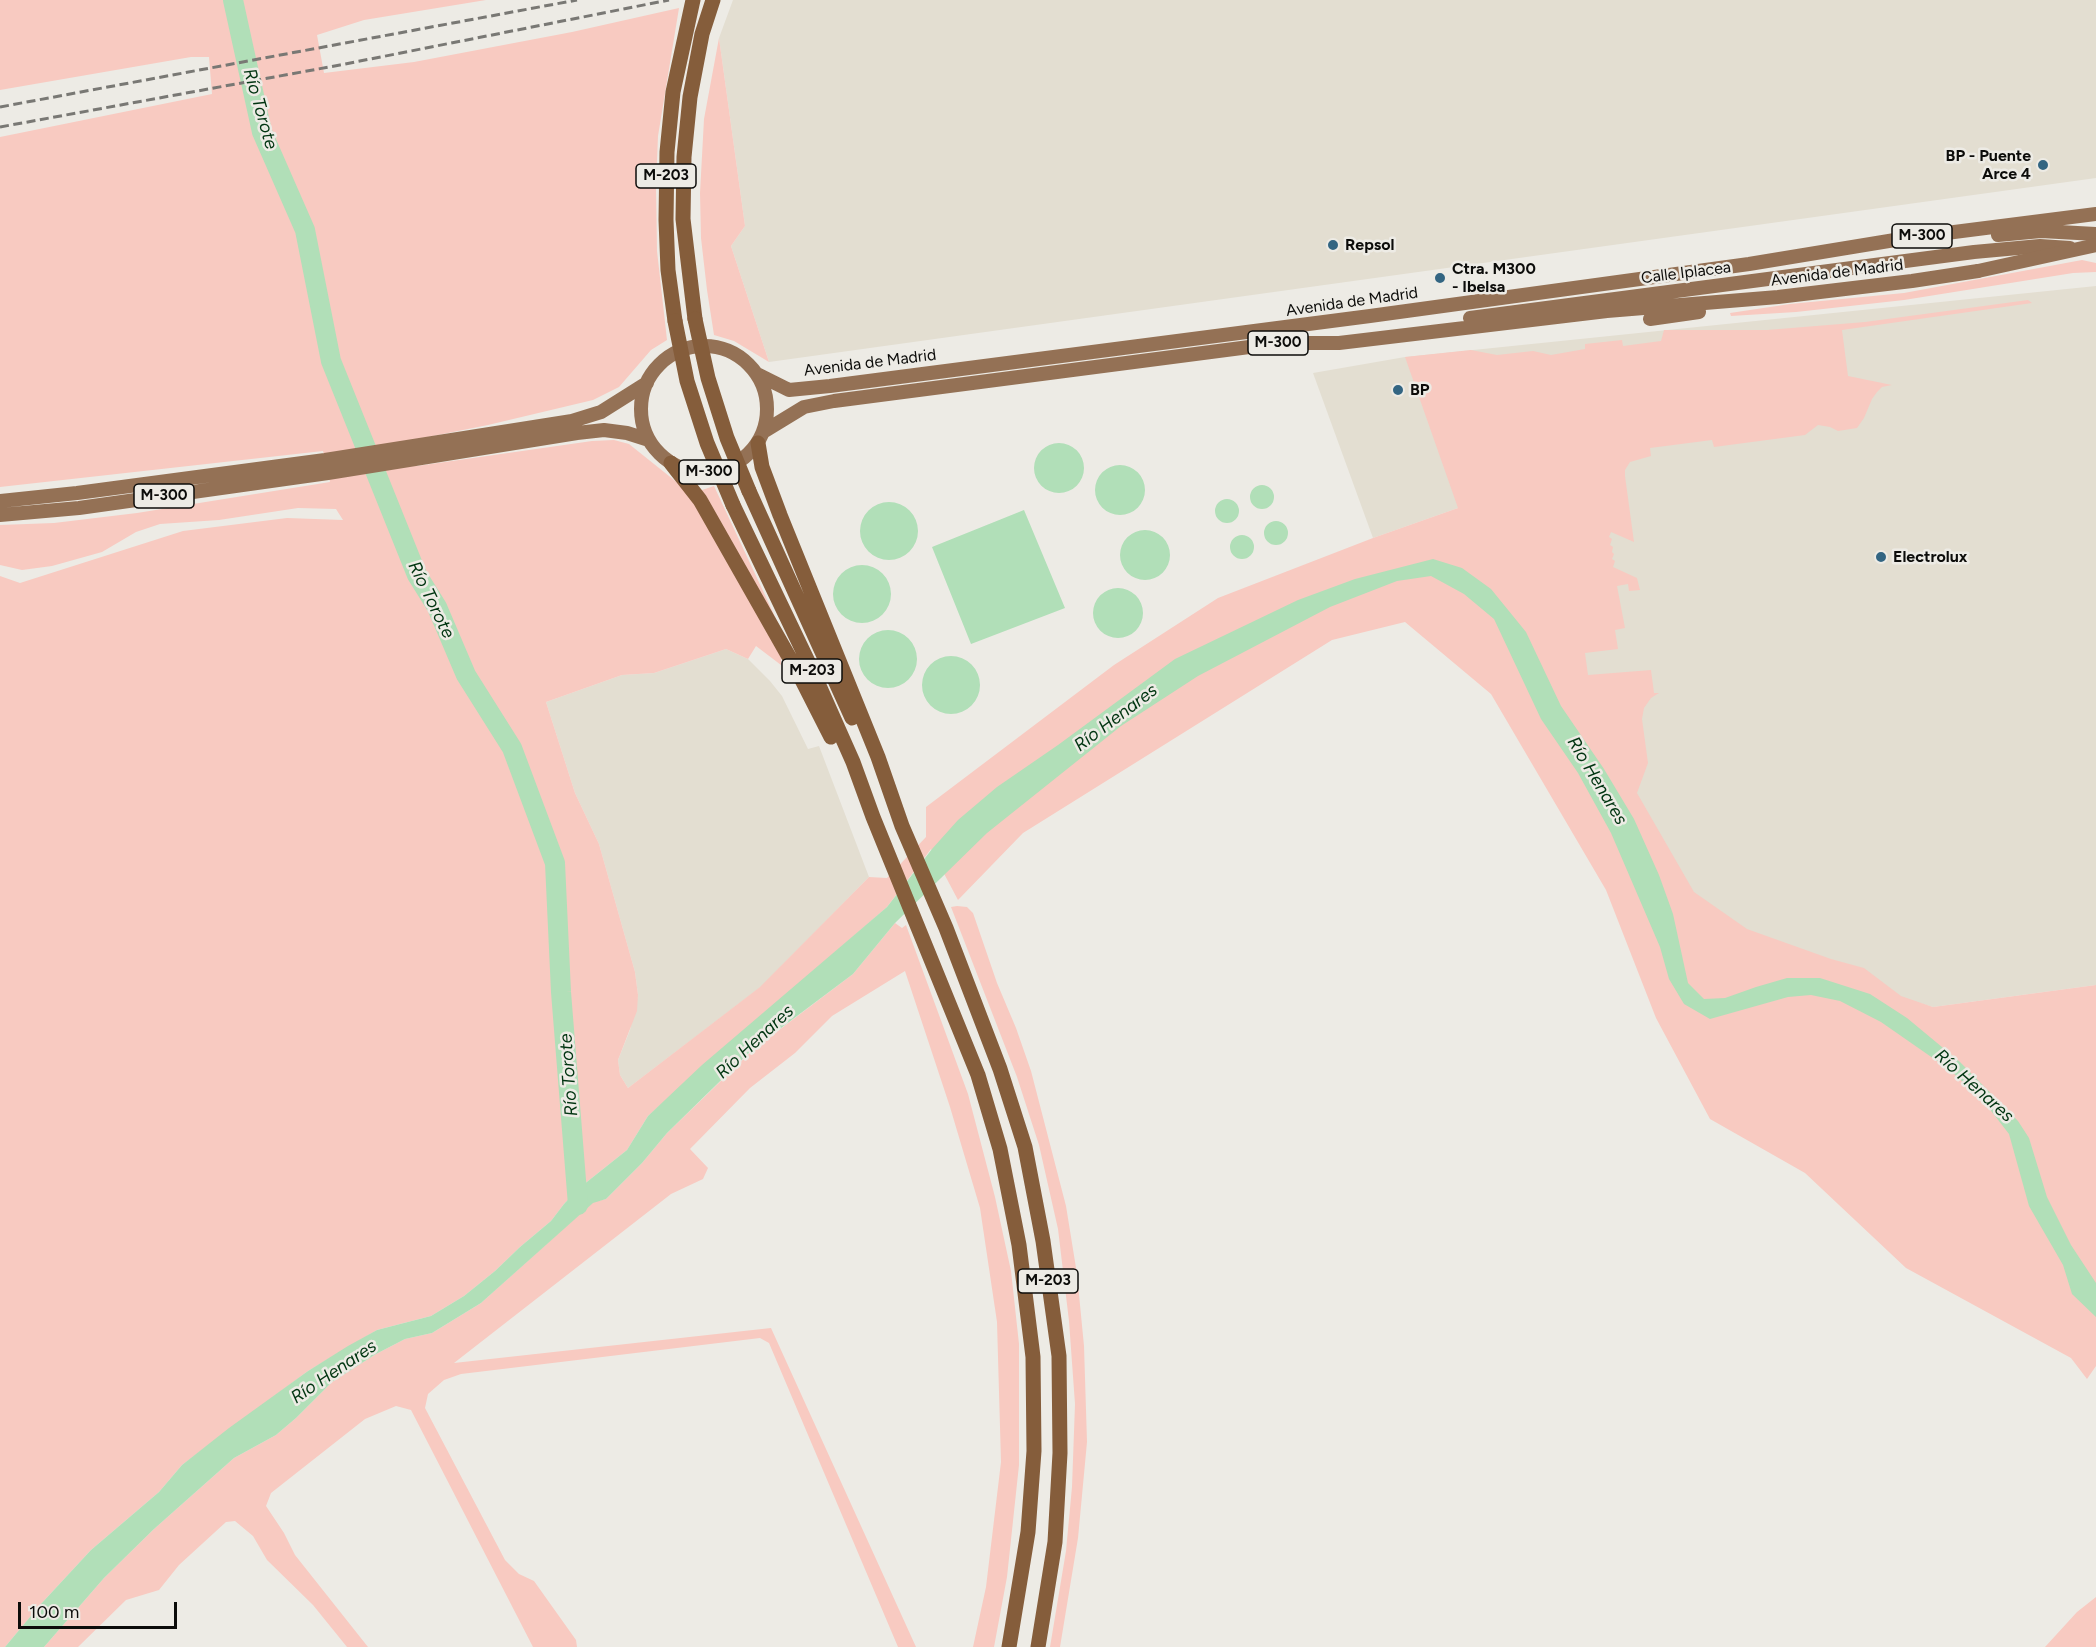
<!DOCTYPE html>
<html>
<head>
<meta charset="utf-8">
<style>
  body { margin:0 }
  #map { position:relative; width:2096px; height:1647px; overflow:hidden; background:#edebe5; font-family:Figtree,sans-serif }
  canvas { display:block }
  .scale { position:absolute; left:18px; top:1602px; width:159px; height:27px; box-sizing:border-box; border:3px solid #0c0c0a; border-top:0; padding-left:8px; font-size:18px; line-height:21px; white-space:nowrap; color:#0c0c0a; -webkit-text-stroke:4px #edebe5; paint-order:stroke }
</style>
</head>
<body>
<div id="map">
<canvas width="2096" height="1647"></canvas>
<div class="scale">100 m</div>
</div>
<script>
const context = document.querySelector('canvas').getContext('2d');
context.lineJoin = 'round';
function fill(path, color) { context.fillStyle = color; context.fill(path, 'evenodd'); }
const shape = rows => new Path2D(rows.map(r => 'M' + r).join(''));
function trace(path, color, width, dash) { context.strokeStyle = color; context.lineWidth = width; context.lineCap = dash ? 'butt' : 'round'; context.setLineDash(dash || []); context.stroke(path); }
function write(font, color, halo, rows, align = 'center') {
  context.font = font + ' Figtree,sans-serif'; context.lineWidth = 5; context.setLineDash([]); context.textBaseline = 'middle'; context.strokeStyle = halo; context.fillStyle = color; for (const [text, x, y, turn = 0] of rows) {
    context.save(); context.translate(x, y); context.rotate((+turn || 0) * Math.PI / 180); context.textAlign = isNaN(turn) ? turn : align; if (halo) context.strokeText(text, 0, 0); context.fillText(text, 0, 0); context.restore();
  }
}
fill(shape([
  [733,0,2096,0,2096,178,769,362,731,246,745,226,719,38],
  [2096,286,2096,985,1933,1007,1893,995,1704,918,1458,508,1373,538,1313,373,1405,357],
  [726,649,748,659,770,681,782,696,808,749,819,746,869,877,761,987,628,1088,620,1075,618,1060,630,1030,638,995,635,972,599,844,575,793,546,702,622,675,654,673]
]), '#e3ded1');
fill(shape([
  [0,0,486,0,364,20,317,35,324,73,414,62,572,32,679,8,658,136,656,185,657,251,667,340,651,350,619,387,593,400,488,425,413,440,417,466,592,441,614,440,629,444,684,488,717,539,781,655,781,665,756,646,748,659,726,649,654,673,622,675,546,702,575,793,599,844,635,972,638,995,637,1011,618,1060,620,1075,628,1088,760,987,869,877,887,878,926,837,926,807,1114,665,1218,598,1373,538,1458,508,1405,357,1471,350,1497,355,1533,351,1551,355,1585,349,1585,344,1622,340,1623,346,1661,341,1664,330,1767,330,1865,322,2028,300,2032,303,1842,330,1848,376,1892,385,1882,387,1877,392,1872,399,1864,418,1857,428,1838,431,1830,427,1818,425,1805,435,1714,447,1712,440,1650,448,1651,456,1630,462,1625,470,1625,476,1634,542,1611,532,1609,537,1612,539,1610,545,1613,547,1612,552,1614,554,1612,559,1615,561,1613,567,1637,578,1640,590,1629,591,1628,584,1617,586,1625,628,1615,630,1618,649,1585,653,1588,675,1651,670,1654,693,1659,693,1651,698,1644,708,1642,719,1648,763,1637,793,1694,892,1747,929,1831,959,1864,968,1901,996,1933,1007,2096,985,2096,1366,2087,1379,2071,1358,1906,1268,1805,1173,1710,1119,1656,1018,1606,890,1491,694,1405,622,1332,640,1023,833,958,900,931,849,887,907,648,1116,627,1150,578,1189,564,1204,551,1221,520,1247,495,1271,464,1296,431,1316,377,1330,308,1371,182,1465,159,1492,91,1550,40,1605,5,1647,0,1647,0,576,20,583,183,531,287,518,343,520,336,509,298,508,219,520,160,524,136,532,102,552,52,566,22,570,0,565,0,525,54,523,137,513,330,482,323,451,0,487,0,137,212,94,209,57,191,57,0,90],
  [719,38,745,226,731,246,769,362,734,341,714,335,707,290,701,238,700,193,704,119],
  [2082,260,2096,263,2096,272,2073,273,1904,300,1796,312,1731,316,1730,313,1790,304,1904,293],
  [714,486,792,653,699,491],
  [957,906,967,907,973,913,997,983,1016,1028,1031,1071,1066,1206,1077,1274,1084,1346,1087,1442,1078,1538,1060,1647,1050,1647,1066,1551,1072,1487,1075,1404,1069,1321,1058,1229,1039,1145,1017,1077,951,907],
  [895,923,902,928,906,925,968,1094,995,1197,1011,1271,1019,1344,1019,1465,1007,1577,994,1647,973,1647,986,1587,1001,1462,997,1322,980,1208,950,1107,905,971,832,1016,795,1053,750,1088,690,1149,708,1168,703,1179,671,1194,454,1363,771,1328,916,1647,898,1647,769,1343,760,1338,461,1374,444,1380,428,1394,425,1408,505,1560,519,1574,534,1581,576,1640,577,1647,533,1647,411,1410,396,1406,365,1419,271,1493,266,1506,284,1533,295,1555,368,1647,347,1647,313,1605,267,1560,253,1536,235,1521,226,1522,179,1565,159,1590,126,1600,78,1647,44,1647,104,1578,154,1529,234,1458,276,1435,296,1418,332,1382,376,1354,405,1339,432,1333,481,1303,593,1202,606,1199,642,1163,667,1133,754,1049,853,974],
  [2096,1597,2096,1647,2045,1647,2077,1612]
]), '#f8cac1');
fill(shape([
  '1034 468a25 25 0 1 1 50 0a25 25 0 1 1-50 0Z',
  '1095 490a25 25 0 1 1 50 0a25 25 0 1 1-50 0Z',
  '1250 497a12 12 0 1 1 24 0a12 12 0 1 1-24 0Z',
  '1215 511a12 12 0 1 1 24 0a12 12 0 1 1-24 0Z',
  '860 531a29 29 0 1 1 58 0a29 29 0 1 1-58 0Z',
  [1024,510,1065,608,971,644,932,547],
  '1264 533a12 12 0 1 1 24 0a12 12 0 1 1-24 0Z',
  '1120 555a25 25 0 1 1 50 0a25 25 0 1 1-50 0Z',
  '1230 547a12 12 0 1 1 24 0a12 12 0 1 1-24 0Z',
  [1433,559,1462,568,1491,589,1526,632,1561,706,1604,769,1634,819,1659,875,1673,914,1688,983,1704,999,1725,998,1756,987,1787,978,1820,978,1870,994,1907,1018,1960,1062,2018,1121,2029,1138,2047,1197,2071,1245,2096,1283,2096,1317,2072,1294,2063,1265,2029,1206,2009,1134,1985,1103,1950,1070,1881,1022,1840,1001,1811,995,1788,997,1710,1019,1684,1004,1669,979,1660,947,1611,833,1578,773,1541,719,1494,619,1464,594,1431,576,1397,581,1330,607,1198,676,1121,726,987,833,895,923,853,974,753,1049,667,1133,642,1163,606,1199,593,1203,481,1303,432,1333,405,1339,376,1354,332,1382,296,1418,276,1435,234,1458,154,1529,104,1578,44,1647,5,1647,40,1605,91,1550,159,1492,182,1465,229,1428,308,1371,348,1346,377,1330,431,1316,464,1296,495,1271,520,1247,551,1221,564,1204,578,1189,627,1150,648,1116,702,1065,887,907,932,849,958,820,997,787,1058,745,1175,659,1298,600,1355,579],
  '833 594a29 29 0 1 1 58 0a29 29 0 1 1-58 0Z',
  '1093 613a25 25 0 1 1 50 0a25 25 0 1 1-50 0Z',
  '859 659a29 29 0 1 1 58 0a29 29 0 1 1-58 0Z',
  '922 685a29 29 0 1 1 58 0a29 29 0 1 1-58 0Z'
]), '#b1dfb8');
trace(shape([
  [233,0,262,132,305,230,331,361,417,575,437,607,466,675,512,748,555,863,561,992,578,1205]
]), '#b1dfb8', 20);
trace(shape([
  [1998,235,2041,231,2096,234],
  [1470,318,1974,252,2040,246,2070,248],
  [1650,319,1699,312],
  '641 409a63 63 0 1 1 126 0a63 63 0 1 1-126 0Z',
  [757,374,789,390,830,386,1370,316,1749,264,1907,238,2096,214],
  [763,432,804,407,834,401,1280,343,1339,343,1607,311,1778,297,1912,281,1978,271],
  [0,501,77,493,325,460,572,421,601,412,647,383],
  [0,515,79,508,328,473,577,433,604,430,627,433,649,440]
]), '#947155', 14);
trace(shape([
  [695,319,683,219,684,157,690,97,702,34,713,0],
  [675,321,668,270,666,220,667,152,673,92,693,0],
  [758,443,762,467,780,515,878,757,902,826,946,928,1000,1069,1025,1147,1043,1241,1059,1356,1060,1453,1055,1542,1038,1647],
  [671,463,700,500,801,678,831,737],
  [749,491,852,718],
  [733,505,813,672,853,762,873,817,978,1075,1000,1149,1019,1245,1033,1357,1034,1451,1028,1532,1009,1647]
]), '#855d3b', 15);
trace(shape([
  [0,107,577,0],
  [0,127,340,65,669,0]
]), '#797874', 3, [9, 4.5]);
trace(shape([
  [1978,271,2096,245]
]), '#947155', 14);
trace(shape([
  [695,319,708,378,727,438,749,491],
  [675,321,687,381,707,443,733,505]
]), '#855d3b', 15);
for (const [x, y, r, color] of [
  [2043,165,6,"#336582"],
  [1333,245,6,"#336582"],
  [1440,278,6,"#336582"],
  [1398,390,6,"#336582"],
  [1881,557,6,"#336582"]
]) { const dot = new Path2D(); dot.arc(x, y, r, 0, 2 * Math.PI); context.fillStyle = color; context.fill(dot); trace(dot, '#edebe5', 2); }
for (const [x, y, w] of [
  [666,176,60],
  [1922,236,60],
  [1278,343,60],
  [709,472,60],
  [164,496,60],
  [812,671,60],
  [1048,1281,60]
]) { const box = new Path2D(); box.roundRect(x - w / 2, y - 12, w, 24, 4.5); context.fillStyle = '#edebe5'; context.fill(box); trace(box, '#0c0c0a', 1.5); }
write('bold 15px', '#0c0c0a', null, [
  ["M-203",666,176],
  ["M-300",1922,236],
  ["M-300",1278,343],
  ["M-300",709,472],
  ["M-300",164,496],
  ["M-203",812,671],
  ["M-203",1048,1281]
]);
write('bold 16px', '#0c0c0a', '#edebe5', [
  ["BP - Puente",2031,156,"right"],
  ["Arce 4",2031,174,"right"],
  ["Repsol",1345,245],
  ["Ctra. M300",1452,269],
  ["- Ibelsa",1452,287],
  ["BP",1410,390],
  ["Electrolux",1893,557]
], 'left');
write('16px', '#0c0c0a', '#edebe5', [
  ["Calle Iplacea",1686,273,-7],
  ["Avenida de Madrid",1837,273,-7],
  ["Avenida de Madrid",1352,302,-8],
  ["Avenida de Madrid",870,363,-7]
]);
write('italic 18px', '#003511', '#edebe5', [
  ["Río Torote",260,109,74],
  ["Río Torote",431,600,64],
  ["Río Henares",1116,718,-37],
  ["Río Henares",1597,781,59],
  ["Río Henares",755,1042,-43],
  ["Río Torote",569,1075,-94],
  ["Río Henares",1974,1086,42],
  ["Río Henares",334,1372,-34]
]);
</script>
</body>
</html>
